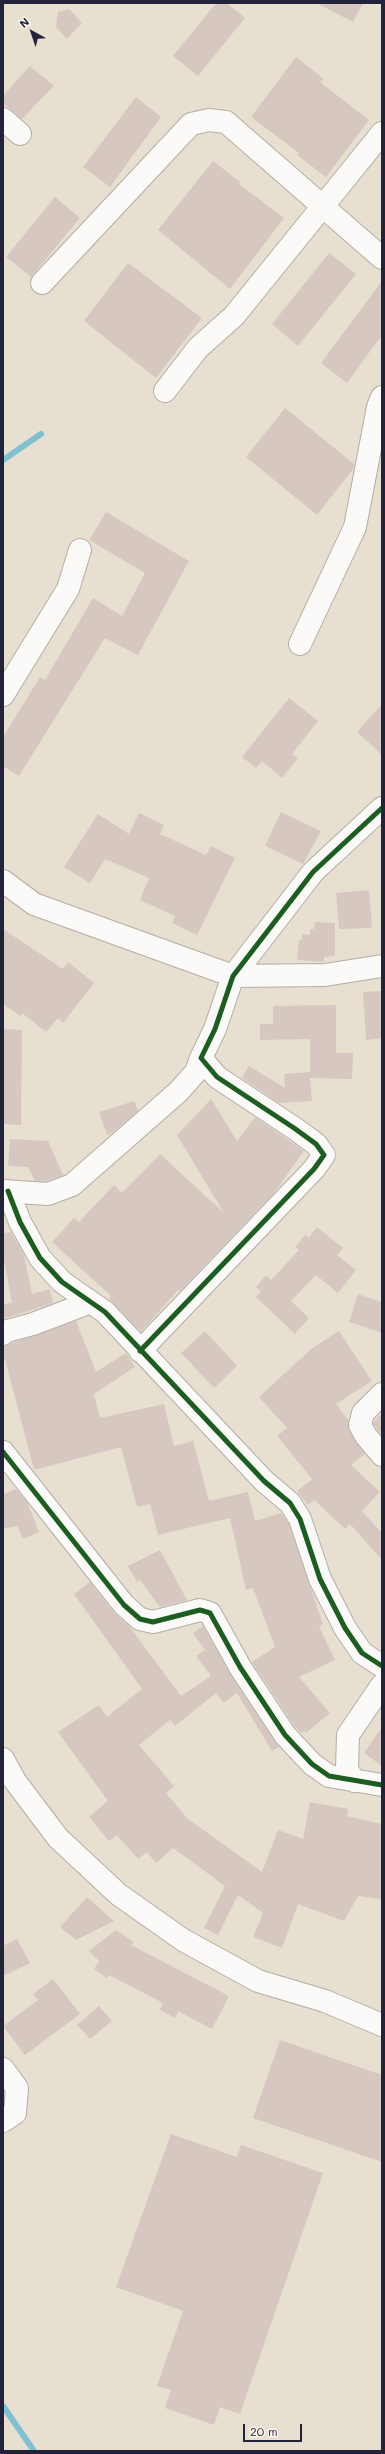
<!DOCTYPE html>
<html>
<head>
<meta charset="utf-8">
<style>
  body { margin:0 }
  #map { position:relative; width:385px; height:2454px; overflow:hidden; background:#e7e0d0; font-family:Mali,sans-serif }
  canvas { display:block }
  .frame { position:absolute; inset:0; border:4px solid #22223b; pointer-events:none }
  .north { position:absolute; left:12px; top:12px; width:40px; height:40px; -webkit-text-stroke:3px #fbf7ec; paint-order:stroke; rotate:320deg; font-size:11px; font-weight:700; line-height:16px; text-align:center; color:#22223b }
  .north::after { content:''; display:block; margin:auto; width:14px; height:18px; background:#22223b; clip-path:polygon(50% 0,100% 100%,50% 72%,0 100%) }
  .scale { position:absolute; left:243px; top:2424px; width:59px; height:18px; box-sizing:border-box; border:2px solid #22223b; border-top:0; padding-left:5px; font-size:12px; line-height:14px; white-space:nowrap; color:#22223b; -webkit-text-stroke:3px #fbf7ec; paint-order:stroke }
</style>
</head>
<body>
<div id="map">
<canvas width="385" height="2454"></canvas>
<div class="frame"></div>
<div class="north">N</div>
<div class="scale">20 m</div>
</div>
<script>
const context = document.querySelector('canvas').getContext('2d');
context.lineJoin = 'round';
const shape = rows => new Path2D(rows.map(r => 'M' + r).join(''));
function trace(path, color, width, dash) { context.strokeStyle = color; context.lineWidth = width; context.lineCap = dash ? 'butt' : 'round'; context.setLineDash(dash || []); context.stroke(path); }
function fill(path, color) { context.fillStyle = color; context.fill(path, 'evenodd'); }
trace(shape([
  [3,460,41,434],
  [3,2406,34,2451]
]), '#7fc0d1', 6);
fill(shape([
  [216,3,227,3,245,18,198,76,173,56],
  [316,3,363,3,353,22],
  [69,9,82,23,67,39,56,27,58,12],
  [296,57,324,79,320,82,369,120,326,177,297,155,299,153,251,117],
  [30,66,54,86,22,119,3,103,3,96],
  [136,97,161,117,110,187,83,167],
  [213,161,240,182,239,184,284,218,230,289,158,230],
  [55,197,80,218,31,277,6,257],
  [329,253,356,274,298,346,272,324],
  [128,263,202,318,156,378,84,321],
  [382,281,382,335,347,383,321,363],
  [285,408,354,464,353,469,317,515,246,457],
  [106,512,189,561,138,655,105,638,19,776,3,766,3,737,40,677,45,680,93,598,122,616,145,573,89,540],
  [289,698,318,721,292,754,298,758,282,778,262,761,256,768,242,757],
  [382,704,382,755,357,732],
  [281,812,321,831,303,864,265,846],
  [139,813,164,825,160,834,206,855,211,846,235,858,197,935,172,923,175,916,140,900,149,878,105,859,90,883,64,867,98,814,129,834],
  [369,890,372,928,339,929,336,893],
  [315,922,335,923,335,956,324,957,324,962,297,960,299,940,302,940,302,934,310,935,310,929,314,929],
  [3,929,63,969,68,962,94,983,63,1023,58,1018,46,1032,22,1013,22,1017,3,1004],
  [382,991,382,1038,366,1040,363,992],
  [336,1005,336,1053,353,1053,352,1079,310,1078,312,1101,279,1103,242,1078,249,1066,285,1088,284,1074,310,1072,310,1075,310,1039,260,1040,260,1024,273,1024,273,1006],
  [3,1029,22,1030,21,1125,4,1124],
  [211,1099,237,1141,255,1117,304,1151,273,1194,180,1291,178,1290,141,1332,109,1299,111,1296,52,1242,74,1218,79,1222,114,1185,122,1193,160,1154,224,1213,177,1135],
  [134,1101,138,1111,112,1133,107,1135,99,1112],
  [10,1139,48,1141,63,1175,46,1181,35,1181,28,1167,8,1166],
  [317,1227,343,1248,337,1255,356,1270,338,1293,316,1275,291,1301,309,1318,295,1334,256,1297,261,1291,256,1287,266,1275,271,1280,299,1250,295,1247,305,1235,309,1238],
  [11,1232,24,1255,32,1294,50,1289,53,1303,3,1319,3,1304,12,1303,3,1256,3,1233],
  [358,1294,382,1302,382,1333,349,1322],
  [76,1321,96,1372,126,1353,135,1367,94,1394,100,1418,164,1404,174,1446,193,1441,209,1501,248,1492,255,1521,281,1513,289,1524,323,1624,319,1626,335,1660,299,1677,330,1713,306,1733,305,1731,301,1733,295,1727,252,1662,275,1647,253,1588,246,1590,230,1518,158,1535,150,1504,137,1507,121,1447,34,1470,5,1359,3,1360,3,1346],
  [205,1331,237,1366,214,1388,181,1353],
  [339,1331,372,1381,336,1404,348,1420,349,1431,365,1454,351,1465,380,1492,362,1511,382,1533,382,1560,350,1524,345,1529,314,1500,308,1505,297,1491,312,1479,277,1436,287,1428,259,1397,311,1349],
  [382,1413,382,1436,373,1423],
  [16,1489,27,1502,39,1532,23,1539,17,1526,3,1529,3,1494],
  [160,1550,187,1600,160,1607,140,1580,137,1582,128,1566],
  [90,1582,114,1613,129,1626,181,1696,211,1676,196,1656,205,1650,193,1633,203,1626,230,1674,279,1747,272,1751,237,1693,223,1703,216,1693,175,1726,170,1720,139,1745,174,1786,166,1793,188,1819,262,1872,278,1830,303,1839,310,1802,348,1809,347,1816,382,1824,382,1899,358,1896,344,1921,298,1904,282,1948,253,1937,263,1913,238,1895,218,1935,204,1928,225,1886,173,1848,156,1863,147,1852,138,1859,117,1835,109,1841,89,1817,108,1801,58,1732,99,1705,107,1717,142,1689,74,1594],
  [382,1727,382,1766,364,1753],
  [87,1897,114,1921,76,1940,60,1927],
  [116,1930,134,1942,131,1945,229,1996,212,2029,178,2011,175,2018,160,2010,163,2003,109,1975,107,1978,94,1969,99,1961,89,1951],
  [17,1939,30,1963,3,1976,3,1946],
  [53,1979,80,2014,25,2055,3,2026,38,2000,33,1994],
  [99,2006,112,2021,90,2039,77,2025],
  [280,2040,382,2075,382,2162,253,2118],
  [171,2134,237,2157,241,2145,323,2173,240,2414,220,2407,214,2425,165,2408,171,2390,157,2386,183,2311,116,2287]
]), '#d6c8c1');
const minor = shape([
  [3,119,20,134],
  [42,283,191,124,209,120,226,122,382,258],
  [165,391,198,348,234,316,382,133],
  [300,644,355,527,378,407,382,397],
  [3,695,68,589,80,550],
  [3,881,34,904,233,976,325,975,382,966],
  [3,1191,48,1194,72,1185,178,1092,196,1072,201,1058],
  [8,1191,20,1222,40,1258,62,1282,105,1312,264,1481,290,1503,300,1519,320,1579,345,1628,362,1653,382,1666],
  [3,1334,7,1331,33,1324,91,1302],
  [140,1351,314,1169,324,1155,316,1144,294,1128,217,1077,201,1058,215,1029,233,976,313,872,382,808],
  [382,1394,363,1413,360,1425,366,1436,382,1455],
  [3,1452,124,1605,140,1619,153,1622,200,1610,210,1613,240,1667,285,1735,312,1764,329,1776,382,1785],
  [354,1781,347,1769,348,1735,382,1685],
  [3,2069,17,2088,15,2113,3,2121]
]);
const major = shape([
  [3,1759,15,1781,58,1838,118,1894,183,1940,258,1981,325,2001,382,2025]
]);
trace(minor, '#b2ada6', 24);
trace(major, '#b2ada6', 24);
trace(minor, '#fbfaf8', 22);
trace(major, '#fbfaf8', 22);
trace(shape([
  [8,1191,20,1222,40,1258,62,1282,105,1312,264,1481,290,1503,300,1519,320,1579,345,1628,362,1653,382,1666],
  [140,1351,314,1169,324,1155,316,1144,294,1128,217,1077,201,1058,215,1029,233,976,313,872,382,808],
  [3,1452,124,1605,140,1619,153,1622,200,1610,210,1613,240,1667,285,1735,312,1764,329,1776,382,1785]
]), '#1b5e20', 5);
</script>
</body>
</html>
